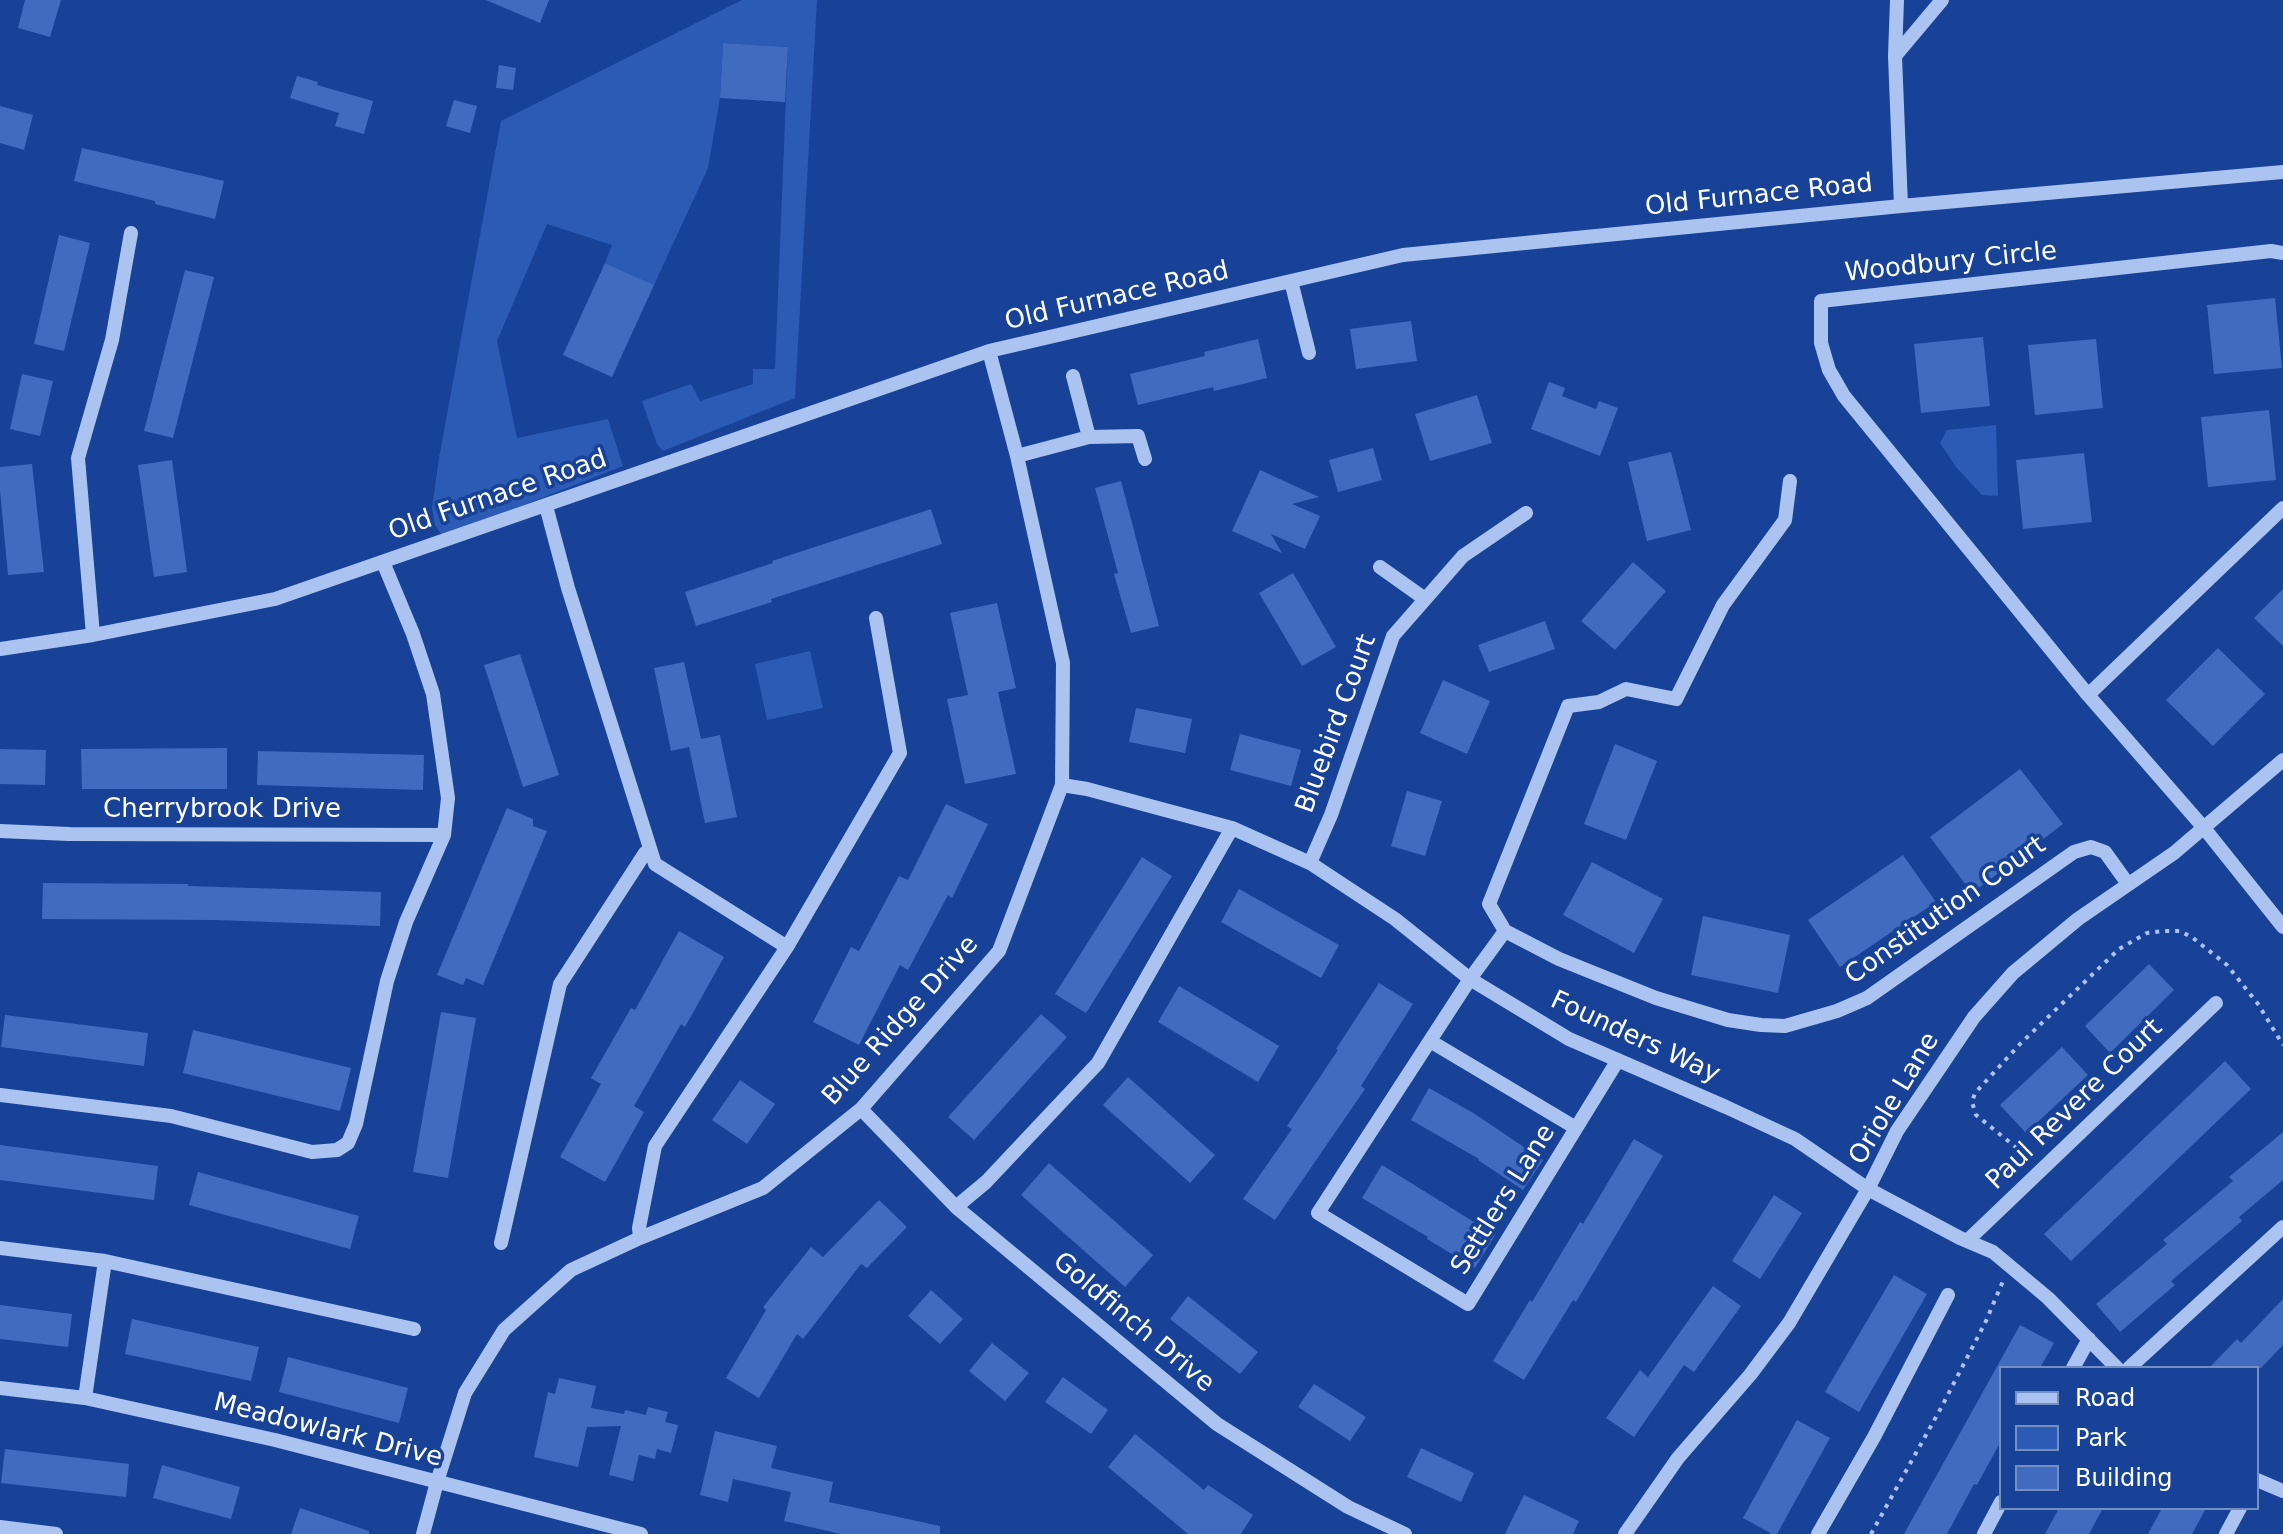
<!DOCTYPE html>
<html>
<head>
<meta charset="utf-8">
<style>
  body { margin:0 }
  #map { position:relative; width:2283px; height:1534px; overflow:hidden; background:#184297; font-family:"DejaVu Sans",sans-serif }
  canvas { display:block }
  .legend { position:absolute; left:1999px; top:1366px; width:260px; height:144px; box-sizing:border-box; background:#184297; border:2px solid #748ec1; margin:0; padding:10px 14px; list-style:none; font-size:24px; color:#fff }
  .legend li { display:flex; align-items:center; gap:16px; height:40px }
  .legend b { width:40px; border:2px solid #748ec1 }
</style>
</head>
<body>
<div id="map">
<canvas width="2283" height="1534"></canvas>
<ul class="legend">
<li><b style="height:10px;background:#abc3f1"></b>Road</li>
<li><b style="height:22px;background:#2c5bb5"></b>Park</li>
<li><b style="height:22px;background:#416bbe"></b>Building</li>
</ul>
</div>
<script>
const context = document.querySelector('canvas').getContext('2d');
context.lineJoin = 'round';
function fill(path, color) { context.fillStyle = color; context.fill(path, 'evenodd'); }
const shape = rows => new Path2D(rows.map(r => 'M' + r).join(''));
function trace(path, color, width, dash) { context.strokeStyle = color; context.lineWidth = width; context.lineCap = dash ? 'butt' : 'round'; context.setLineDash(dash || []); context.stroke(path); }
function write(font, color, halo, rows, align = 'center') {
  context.font = font + ' "DejaVu Sans",sans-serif'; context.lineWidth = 7; context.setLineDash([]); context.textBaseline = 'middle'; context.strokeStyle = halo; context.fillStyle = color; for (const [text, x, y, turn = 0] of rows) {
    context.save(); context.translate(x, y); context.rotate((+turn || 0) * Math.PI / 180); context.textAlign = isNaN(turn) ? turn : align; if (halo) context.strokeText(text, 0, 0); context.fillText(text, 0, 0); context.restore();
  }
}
fill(shape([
  [742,0,817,0,795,398,663,451,657,444,642,401,691,384,700,401,753,384,753,369,775,369,788,47,723,43,720,98,708,168,654,285,605,263,612,245,547,224,497,341,517,438,608,419,623,466,443,537,435,525,432,508,439,458,501,121],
  [1996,425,1998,496,1982,495,1956,467,1940,443,1947,430],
  [810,651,823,708,767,720,755,664]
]), '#2c5bb5');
fill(shape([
  [25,0,61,0,50,37,18,28],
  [486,0,549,0,540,23],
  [723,43,788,47,785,102,720,98],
  [499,65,516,68,513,90,496,88],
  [297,76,318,82,317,85,373,101,364,134,335,126,339,113,290,98],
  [454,100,477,106,470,133,446,126],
  [0,106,33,115,24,150,0,143],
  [82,148,224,181,215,219,155,204,155,201,74,181],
  [59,235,90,243,64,351,34,344],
  [605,263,654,285,612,377,563,355],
  [185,270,214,277,173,438,144,431],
  [2275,298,2282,368,2214,374,2207,305],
  [1411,321,1417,361,1356,369,1350,329],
  [1983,337,1990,406,1921,413,1914,344],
  [1258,339,1267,378,1214,391,1213,387,1138,405,1130,374,1205,356,1204,352],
  [2096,339,2103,408,2035,415,2028,345],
  [22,374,53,381,40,436,10,429],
  [1549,382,1565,388,1562,396,1596,409,1599,401,1618,408,1600,456,1531,429],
  [1477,395,1492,443,1430,461,1415,414],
  [2269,410,2276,480,2208,487,2201,417],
  [1373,448,1382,480,1338,492,1329,460],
  [1671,452,1691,530,1647,541,1628,462],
  [2084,453,2092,522,2023,529,2016,460],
  [172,460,187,572,154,577,138,465],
  [32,464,44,572,8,575,0,491,0,467],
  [1260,470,1319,497,1292,504,1320,516,1305,549,1271,534,1282,553,1232,531],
  [1121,481,1159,626,1131,633,1114,574,1118,573,1095,488],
  [931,509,942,544,771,599,772,602,696,626,685,592,773,563,772,561],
  [1633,562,1666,591,1615,650,1581,621],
  [1293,573,1336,647,1302,666,1259,593],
  [2283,589,2283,646,2254,618],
  [997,603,1016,688,998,692,1016,774,965,784,947,699,968,695,950,613],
  [1545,621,1555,649,1489,672,1478,645],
  [2218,648,2265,694,2213,746,2166,700],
  [520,654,559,775,523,787,484,665],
  [684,662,701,739,720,735,737,817,705,823,689,747,671,751,654,668],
  [1443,680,1490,701,1467,754,1420,733],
  [1136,708,1192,719,1185,753,1129,742],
  [1240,734,1301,750,1291,786,1230,770],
  [1615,744,1657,761,1626,840,1584,824],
  [227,748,227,789,82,789,81,749],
  [0,749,46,750,45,785,0,784],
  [258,751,424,755,423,790,257,785],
  [2020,769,2063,824,1972,893,1930,837],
  [1407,791,1442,801,1425,856,1391,846],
  [946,804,988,824,952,898,948,895,908,970,900,965,859,1045,813,1022,851,947,859,951,899,876,908,880],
  [507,808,533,819,533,826,547,831,483,985,466,978,463,985,437,975],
  [1903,855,1936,902,1840,967,1808,920],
  [1142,857,1172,876,1086,1013,1055,994],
  [1592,862,1663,899,1634,953,1563,915],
  [43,883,188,884,188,886,381,892,380,926,215,920,42,919],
  [1239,889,1339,945,1321,978,1221,922],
  [1703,916,1790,935,1778,993,1691,975],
  [679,931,724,957,685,1027,681,1024,634,1106,644,1112,605,1182,560,1157,601,1084,591,1078,631,1008,635,1010],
  [2149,964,2174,990,2110,1053,2085,1026],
  [1379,983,1413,1004,1361,1086,1365,1089,1275,1220,1243,1199,1292,1129,1287,1126,1338,1050,1336,1049],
  [1179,986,1279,1046,1258,1082,1158,1022],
  [441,1012,476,1018,448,1178,413,1172],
  [1041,1014,1067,1037,974,1140,948,1117],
  [5,1015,148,1033,144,1066,1,1047],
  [193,1030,351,1068,340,1111,183,1073],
  [2062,1047,2088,1075,2026,1133,2000,1105],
  [2225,1061,2251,1089,2071,1261,2044,1234],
  [1128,1077,1215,1155,1190,1183,1103,1105],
  [740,1080,775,1104,747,1144,712,1120],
  [1429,1088,1475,1114,1543,1160,1523,1190,1478,1160,1479,1159,1411,1120],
  [2283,1132,2283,1180,2239,1217,2242,1221,2171,1281,2175,1285,2120,1332,2096,1304,2167,1244,2163,1240,2233,1181,2229,1177],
  [1634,1139,1663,1156,1576,1302,1573,1300,1524,1380,1493,1361,1530,1300,1532,1302,1580,1222,1583,1224],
  [0,1145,158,1166,154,1200,0,1180],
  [1049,1163,1153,1255,1125,1287,1021,1195],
  [1382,1165,1495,1235,1475,1268,1427,1239,1428,1237,1362,1198],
  [198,1172,359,1216,350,1249,189,1205],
  [1774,1195,1802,1213,1760,1279,1732,1261],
  [879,1200,907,1227,867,1268,861,1264,803,1339,797,1334,759,1398,726,1378,766,1310,763,1307,811,1247,823,1257],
  [1894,1275,1927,1294,1859,1412,1825,1392],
  [1713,1286,1741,1306,1694,1372,1684,1365,1634,1437,1606,1418,1640,1370,1648,1377],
  [931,1290,963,1319,940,1344,908,1316],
  [1188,1296,1258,1352,1240,1374,1170,1319],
  [2283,1299,2283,1345,2261,1368,2209,1368,2237,1339,2241,1343],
  [0,1305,72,1314,68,1347,0,1339],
  [132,1319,259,1347,251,1381,125,1354],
  [2020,1325,2054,1343,2040,1368,2001,1368,2001,1441,1977,1485,1974,1484,1947,1534,1904,1534],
  [992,1343,1029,1373,1005,1401,969,1371],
  [288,1357,408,1388,399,1423,279,1392],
  [1063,1377,1108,1410,1091,1434,1045,1402],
  [559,1378,596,1386,591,1408,624,1414,625,1410,646,1415,648,1407,668,1412,665,1422,678,1425,671,1453,657,1449,655,1459,639,1455,633,1481,609,1475,621,1426,587,1427,578,1467,534,1457,548,1392,555,1394],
  [1314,1384,1366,1417,1350,1441,1298,1407],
  [1797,1420,1830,1438,1777,1534,1772,1534,1743,1518],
  [715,1431,777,1446,771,1468,833,1482,829,1502,940,1526,940,1534,841,1534,784,1521,791,1492,733,1479,728,1502,700,1495],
  [1135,1434,1204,1490,1208,1485,1253,1515,1241,1534,1188,1534,1108,1467],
  [1421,1448,1474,1473,1461,1502,1407,1477],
  [5,1449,129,1464,126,1497,1,1483],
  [162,1465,240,1487,231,1519,153,1498],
  [1524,1495,1579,1521,1573,1534,1505,1534],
  [300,1508,369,1531,369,1534,291,1534],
  [2059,1508,2103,1508,2089,1534,2045,1534],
  [2162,1508,2206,1508,2192,1534,2148,1534]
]), '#416bbe');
trace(shape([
  [2017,1148,1976,1115,1972,1102,1975,1093,2021,1043,2119,949,2147,933,2163,931,2180,931,2193,938,2227,965,2258,1004,2283,1045],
  [1871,1534,1941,1408,1986,1321,2003,1281]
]), '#abc3f1', 4, [4, 6]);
trace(shape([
  [1897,0,1895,56,1901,206],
  [1895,56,1942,0],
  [2283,253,2271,251,1821,301,1821,343,1829,370,1844,396,2088,695,2204,828,2283,927],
  [1291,281,1309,353],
  [1089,437,1138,436,1145,459],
  [1017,456,1089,437,1073,376],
  [546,506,568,588,655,864,787,947],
  [1380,567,1425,599],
  [93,635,78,458,112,340,131,233],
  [0,649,93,635,275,599,989,351,1403,255,1901,206,2283,172],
  [2088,695,2283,508],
  [1062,785,1087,789,1232,828,1310,863,1395,919,1470,979,1569,1039,1726,1107,1795,1139,1868,1189,1960,1238,1993,1252,2048,1298,2117,1368],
  [0,831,69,834,444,835],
  [1310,863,1331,815,1393,636,1463,556,1526,513],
  [1505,931,1559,959,1656,998,1728,1020,1761,1025,1785,1026,1837,1011,1867,998,2074,852,2091,847,2105,852,2128,884],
  [1430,1041,1576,1128],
  [1618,1060,1468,1304,1318,1213,1470,979,1505,931,1489,904,1568,706,1599,702,1626,689,1676,699,1723,605,1785,520,1790,481],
  [0,1095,171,1116,312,1152,337,1150,348,1143,356,1124,387,981,406,922,444,835,448,798,433,694,413,634,383,562],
  [861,1109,956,1207,1217,1424,1348,1507,1405,1534],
  [956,1207,986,1182,1098,1063,1232,828],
  [640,1238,639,1228,655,1146,787,947,900,753,876,618],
  [1967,1241,2216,1003],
  [501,1243,560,984,645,853,650,850],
  [0,1248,105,1261,414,1329],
  [2073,1368,2089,1339],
  [2129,1368,2283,1227],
  [0,1388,85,1398,275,1440,641,1534],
  [85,1398,105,1261],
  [2257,1480,2283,1491],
  [0,1527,56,1534],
  [423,1534,437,1482,465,1393,504,1330,571,1270,640,1238,763,1188,861,1109,999,951,1062,785,1063,663,1017,456,989,351],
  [1625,1534,1678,1458,1750,1375,1789,1323,1868,1189,1897,1131,1974,1017,2013,973,2078,919,2174,853,2283,760],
  [1818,1534,1874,1437,1948,1295],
  [1984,1534,2001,1502],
  [2226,1534,2240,1508]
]), '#abc3f1', 14);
write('26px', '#fff', '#184297', [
  ["Old Furnace Road",1759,196,-6],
  ["Woodbury Circle",1951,263,-6],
  ["Old Furnace Road",1117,297,-13],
  ["Old Furnace Road",498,496,-19],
  ["Bluebird Court",1337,724,-70],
  ["Cherrybrook Drive",222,810],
  ["Constitution Court",1946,911,-35],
  ["Blue Ridge Drive",901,1021,-48],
  ["Founders Way",1635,1038,25],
  ["Oriole Lane",1895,1099,-59],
  ["Paul Revere Court",2075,1105,-44],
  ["Settlers Lane",1504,1200,-58],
  ["Goldfinch Drive",1133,1323,40],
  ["Meadowlark Drive",328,1431,14]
]);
</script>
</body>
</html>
